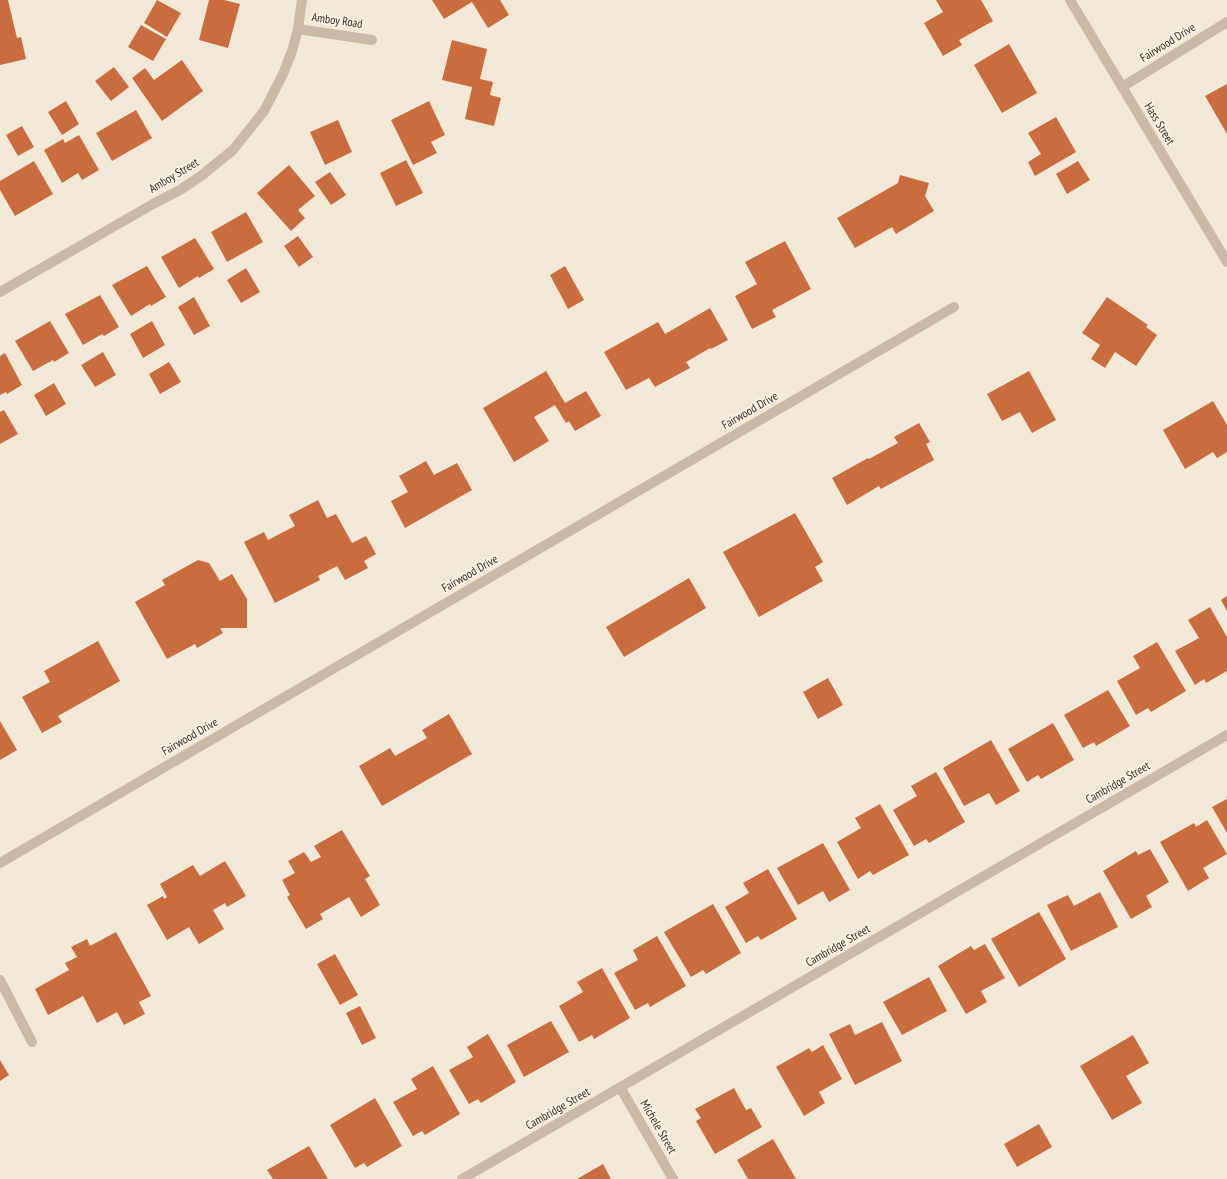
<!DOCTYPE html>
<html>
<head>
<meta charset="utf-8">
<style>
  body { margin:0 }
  canvas { display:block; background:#f2e8d8 }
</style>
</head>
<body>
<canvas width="1227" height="1179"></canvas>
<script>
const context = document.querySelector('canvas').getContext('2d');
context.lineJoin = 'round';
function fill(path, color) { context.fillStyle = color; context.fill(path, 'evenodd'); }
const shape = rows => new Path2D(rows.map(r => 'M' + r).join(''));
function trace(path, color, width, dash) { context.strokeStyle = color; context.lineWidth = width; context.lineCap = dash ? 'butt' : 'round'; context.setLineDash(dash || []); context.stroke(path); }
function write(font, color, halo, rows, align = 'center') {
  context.font = font + ' "PT Sans Narrow",sans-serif'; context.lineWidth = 3.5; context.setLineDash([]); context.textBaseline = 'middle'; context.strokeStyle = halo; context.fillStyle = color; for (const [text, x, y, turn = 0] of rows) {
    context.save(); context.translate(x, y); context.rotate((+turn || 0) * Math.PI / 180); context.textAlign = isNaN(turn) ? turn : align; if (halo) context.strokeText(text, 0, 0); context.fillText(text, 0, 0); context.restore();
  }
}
fill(shape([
  [0,0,8,0,17,38,21,37,26,59,0,65],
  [157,0,181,13,167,37,144,23],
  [209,0,224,0,240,4,228,48,199,40],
  [432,0,500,0,509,15,488,28,472,2,444,19],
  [936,0,981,0,993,21,959,40,962,45,943,56,924,23,943,12],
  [141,25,166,39,153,61,128,47],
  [452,40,487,49,480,79,493,82,490,95,501,98,494,126,465,119,472,87,442,80],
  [1009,44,1037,93,1002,113,974,65],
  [182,60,203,91,162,121,132,78,145,68,154,80],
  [114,67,129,87,111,101,95,81],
  [1227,84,1227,134,1205,96],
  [66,101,79,124,62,135,48,112],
  [429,101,445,135,431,142,437,153,413,165,391,120],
  [136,110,152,138,112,161,96,133],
  [1056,117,1076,152,1035,176,1028,162,1041,154,1028,133],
  [338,120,352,152,325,165,310,132],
  [22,126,34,147,18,156,6,135],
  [79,135,99,170,82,180,78,173,62,183,44,150,63,139,65,143],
  [406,160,423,193,396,206,380,173],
  [34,161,53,194,15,216,0,190,0,181],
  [1078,161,1090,180,1067,194,1056,174],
  [289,165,315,196,298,210,305,218,291,231,257,193],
  [330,172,346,195,331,205,315,182],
  [900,175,929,183,925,196,934,211,896,234,892,227,855,248,837,218,898,183],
  [246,212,263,242,227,262,211,232],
  [298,236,313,257,299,267,284,246],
  [195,238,214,269,199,278,198,276,179,288,161,257],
  [785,241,811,289,772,310,776,317,752,329,735,296,757,284,745,262],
  [147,266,166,297,151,306,150,304,131,316,112,285],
  [565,266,584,300,568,309,550,275],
  [246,268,260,292,241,303,227,280],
  [100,295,119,327,104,336,102,334,83,345,65,314],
  [194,297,210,326,194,335,178,307],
  [1107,297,1148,325,1146,327,1157,335,1136,366,1115,352,1105,368,1091,359,1100,345,1082,333],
  [710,308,728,340,711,349,710,348,686,362,690,368,655,387,649,378,626,390,604,352,658,322,665,334],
  [50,321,69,353,54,362,53,360,33,371,15,341],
  [152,321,165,345,143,358,130,334],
  [103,352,116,375,95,387,81,365],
  [5,353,22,385,7,394,6,392,0,395,0,356],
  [169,362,181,382,160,394,149,374],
  [546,371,565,403,586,391,601,416,575,431,569,421,566,423,555,405,534,417,549,441,514,462,483,408],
  [1029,371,1056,420,1032,433,1020,412,1002,421,987,394],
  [54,383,66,404,46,416,34,395],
  [1213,401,1227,425,1227,452,1217,458,1213,452,1185,469,1163,430],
  [4,410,18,434,0,444,0,412],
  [919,423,930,442,926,444,934,460,881,489,879,486,847,505,832,478,868,458,869,459,898,443,894,437],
  [426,461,434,475,457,463,472,490,405,528,391,501,408,492,399,476],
  [318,500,327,518,336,514,352,543,366,536,376,554,364,561,368,568,345,580,337,566,318,576,320,580,275,603,244,542,264,532,268,540,295,526,289,515],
  [795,513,823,562,815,567,823,581,759,617,723,552],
  [198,560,209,563,220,581,232,574,247,599,247,628,220,628,223,633,197,648,195,644,167,659,135,602,165,585,162,580],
  [689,578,706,608,624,657,606,627],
  [1227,596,1227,611,1221,600],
  [1210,607,1227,637,1227,671,1206,683,1204,679,1195,685,1175,651,1199,638,1188,620],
  [98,641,120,681,58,716,62,722,42,733,22,697,50,682,44,671],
  [1157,642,1186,691,1151,712,1148,708,1136,715,1117,681,1140,668,1133,656],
  [828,678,843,705,818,719,803,692],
  [1108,690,1130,726,1096,746,1094,742,1083,748,1064,715],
  [449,714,472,754,382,806,359,766,390,748,395,756,427,738,422,730],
  [0,721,17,750,0,760],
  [1053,723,1074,760,1041,779,1038,775,1027,782,1008,749],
  [991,740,1020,791,996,805,989,793,964,806,943,768],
  [936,772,965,822,929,843,926,839,914,846,893,810,917,796,911,786],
  [1227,799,1227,833,1212,807],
  [880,804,909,855,873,875,870,871,858,879,837,842,861,828,855,818],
  [1207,820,1227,854,1203,868,1209,878,1188,891,1160,842,1194,823,1196,827],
  [342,830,370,876,365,879,380,905,361,917,349,897,320,914,323,919,306,929,287,897,290,895,282,880,295,873,288,861,304,852,311,862,321,857,314,846],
  [823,843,850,890,829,902,823,891,798,905,777,868],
  [1150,849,1169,882,1146,896,1152,907,1131,919,1103,871,1136,851,1138,855],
  [225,861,246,896,227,907,225,903,213,910,224,929,199,944,189,927,167,940,147,905,163,896,164,899,167,897,160,884,193,865,200,876],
  [768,869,797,919,761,940,758,936,746,943,725,907,749,893,743,883],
  [1100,892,1118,927,1071,951,1047,905,1068,895,1074,906],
  [713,904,741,953,706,974,703,970,691,977,664,932],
  [1039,912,1066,959,1019,987,991,939],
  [116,932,151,996,139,1002,145,1014,124,1025,117,1012,97,1023,83,996,48,1015,35,989,69,970,65,963,77,957,71,947,87,939,90,946],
  [657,936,686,986,650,1007,648,1003,635,1010,614,973,638,960,633,950],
  [985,944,1005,978,981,991,987,1002,966,1014,938,966,971,946,974,950],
  [335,954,358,995,340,1005,317,964],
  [602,968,630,1018,594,1039,592,1035,579,1042,559,1006,583,992,577,982],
  [929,977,947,1011,902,1035,883,1002],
  [360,1006,376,1038,362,1045,346,1013],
  [551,1021,569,1052,524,1077,507,1045],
  [882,1022,902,1061,855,1085,829,1034,850,1024,855,1035],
  [488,1034,516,1082,481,1103,478,1099,469,1104,449,1070,473,1057,467,1047],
  [1133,1035,1149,1063,1126,1076,1142,1103,1112,1120,1080,1066],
  [823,1045,842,1079,819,1092,825,1103,804,1116,776,1067,809,1048,812,1052],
  [0,1060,9,1075,0,1081],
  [433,1066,460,1114,425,1135,422,1131,413,1136,393,1102,417,1089,411,1079],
  [734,1088,746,1110,751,1108,762,1127,715,1154,696,1121,701,1118,695,1109],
  [375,1098,402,1146,367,1167,364,1163,355,1168,330,1125],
  [1039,1124,1052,1147,1017,1167,1004,1144],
  [773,1139,796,1179,748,1179,737,1160],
  [309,1146,328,1179,273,1179,267,1170],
  [603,1164,611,1179,577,1179]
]), '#c96d3e');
trace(shape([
  [1070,0,1227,262],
  [298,29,372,40],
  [1122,87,1227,22],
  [0,292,153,204,180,190,201,176,233,150,264,111,283,74,292,51,298,29,302,0],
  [0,863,954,307],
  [0,980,32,1042],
  [620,1087,673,1179],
  [462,1179,1227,735]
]), '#cab9a4', 10);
write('12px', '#352c26', '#f9f2e4', [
  ["Amboy Road",337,21,8],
  ["Fairwood Drive",1168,43,-32],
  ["Hass Street",1159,124,59],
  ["Amboy Street",174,176,-31],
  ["Fairwood Drive",750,411,-30],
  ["Fairwood Drive",470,574,-30],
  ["Fairwood Drive",190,737,-30],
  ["Cambridge Street",1118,783,-30],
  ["Cambridge Street",838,946,-30],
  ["Cambridge Street",558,1109,-30],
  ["Michele Street",658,1127,60]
]);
</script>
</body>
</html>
